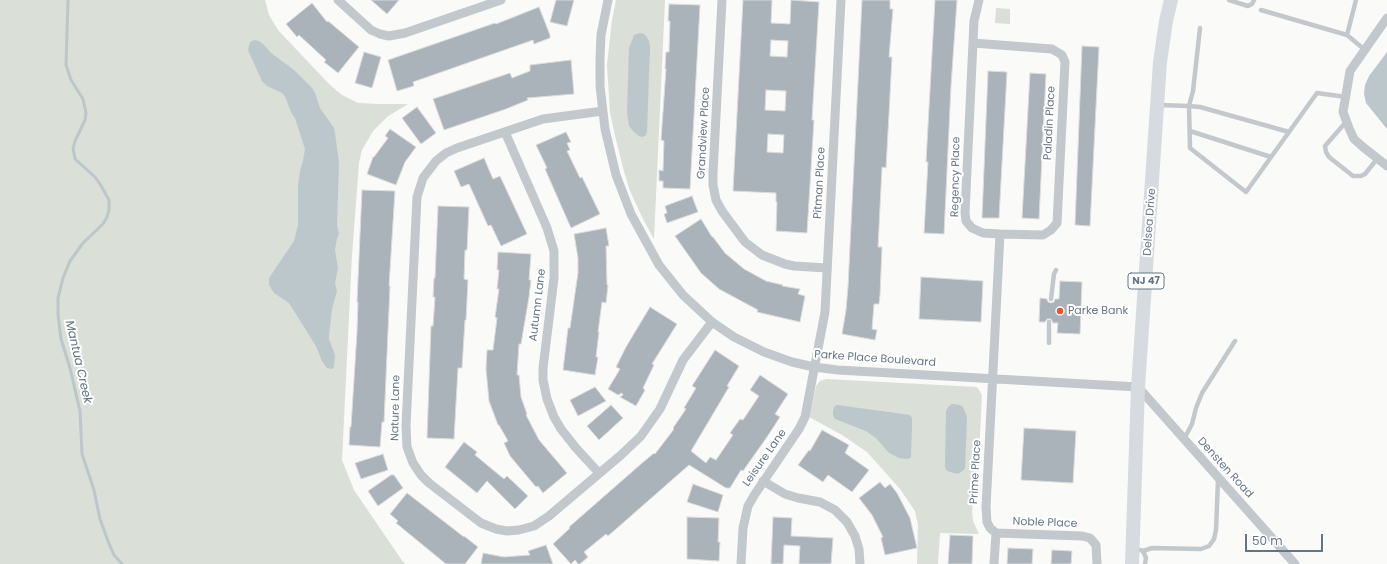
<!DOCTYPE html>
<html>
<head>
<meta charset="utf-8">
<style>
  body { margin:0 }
  #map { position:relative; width:1387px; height:564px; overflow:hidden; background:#fafaf8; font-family:Poppins,sans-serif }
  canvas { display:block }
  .scale { position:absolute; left:1245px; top:534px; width:78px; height:18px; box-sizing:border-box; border:2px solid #657683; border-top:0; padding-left:5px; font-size:12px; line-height:14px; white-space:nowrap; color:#657683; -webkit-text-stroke:3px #fff; paint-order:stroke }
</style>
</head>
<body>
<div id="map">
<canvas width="1387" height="564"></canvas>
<div class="scale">50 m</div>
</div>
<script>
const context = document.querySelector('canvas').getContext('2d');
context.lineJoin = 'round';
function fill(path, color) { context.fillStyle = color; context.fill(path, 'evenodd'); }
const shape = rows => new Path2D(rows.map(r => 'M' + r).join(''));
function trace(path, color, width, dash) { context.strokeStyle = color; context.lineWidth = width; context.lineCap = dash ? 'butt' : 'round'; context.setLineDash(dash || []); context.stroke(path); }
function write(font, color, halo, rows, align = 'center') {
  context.font = font + ' Poppins,sans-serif'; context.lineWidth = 4; context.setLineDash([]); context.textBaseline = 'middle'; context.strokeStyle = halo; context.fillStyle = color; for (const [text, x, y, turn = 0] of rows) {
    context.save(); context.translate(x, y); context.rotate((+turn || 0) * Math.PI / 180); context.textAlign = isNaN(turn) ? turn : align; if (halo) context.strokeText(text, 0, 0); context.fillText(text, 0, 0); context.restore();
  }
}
fill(shape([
  [0,0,265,0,269,15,278,30,329,84,342,95,358,103,379,104,408,104,387,117,373,131,362,150,359,163,352,255,342,460,354,490,403,562,406,564,0,564],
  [616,0,665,0,654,239,643,219,630,191,623,168,613,127,610,112,607,65,612,20],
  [996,8,1010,9,1010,24,995,23],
  [826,379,977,387,982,395,977,496,973,496,972,512,973,521,979,534,940,533,938,564,917,564,918,525,915,511,900,489,867,452,842,435,809,417,816,386,820,381]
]), '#dadfd7');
fill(shape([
  [640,33,644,34,646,36,649,41,650,47,647,132,646,135,643,137,639,136,634,132,629,126,627,112,629,48,634,35],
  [255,40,259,41,265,46,271,53,294,70,312,88,315,93,320,108,334,128,335,133,339,163,337,225,339,234,337,238,335,250,338,268,335,283,337,291,332,309,329,335,329,339,335,355,334,367,332,369,327,368,322,361,316,346,289,303,274,293,269,285,269,278,294,241,298,225,298,186,300,171,303,161,305,149,295,118,291,112,285,96,282,93,267,86,262,81,248,50,250,42],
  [1387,52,1387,129,1366,103,1364,94,1365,85,1369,76],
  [952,404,960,405,963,407,967,417,965,469,958,474,950,472,946,470,945,467,946,411,948,407],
  [837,405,910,415,912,418,912,427,911,457,908,459,899,458,889,453,877,439,866,431,835,419,833,415,833,410,835,406]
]), '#bbc7cb');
trace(shape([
  [68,0,66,65,71,80,83,99,86,113,85,120,75,141,73,149,74,153,75,159,95,177,100,184,109,200,109,210,107,217,103,224,83,243,70,261,63,278,58,298,58,314,61,339,70,368,80,411,82,454,94,490,100,519,108,541,114,555,122,564]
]), '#bbc7cb', 3);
const building = shape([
  [371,0,399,0,387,14,371,0],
  [556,0,574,0,567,26,550,22,556,0],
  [743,0,772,0,771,23,790,24,791,0,819,2,812,120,814,120,807,233,776,231,777,202,776,202,776,193,733,191,743,0],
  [771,40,788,41,787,57,770,56,771,40],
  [766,90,786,91,785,111,765,110,766,90],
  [768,134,784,135,783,153,767,152,768,134],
  [862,0,890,0,890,9,893,9,889,57,892,57,889,114,886,168,882,167,878,247,882,247,880,295,879,304,874,304,872,329,877,330,875,340,842,334,846,310,848,287,862,0],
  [935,0,957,0,951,86,944,234,924,233,928,162,926,162,935,0],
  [312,3,327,22,328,21,359,47,338,73,324,62,326,60,299,35,297,37,286,24,312,3],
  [669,4,700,5,690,189,663,188,663,181,659,181,659,170,663,171,664,141,661,140,666,69,665,69,666,52,669,52,670,21,668,21,669,4],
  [539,7,550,35,550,38,534,44,533,40,413,82,414,86,397,91,388,60,495,23,496,24,539,7],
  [1082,46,1099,47,1090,226,1075,225,1082,46],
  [364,52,381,57,372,88,355,83,364,52],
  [571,60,574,94,527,98,528,100,506,109,444,130,433,99,510,73,512,78,530,71,530,65,571,60],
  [988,71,1007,72,999,218,982,218,988,71],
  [1030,73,1046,74,1039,219,1022,218,1030,73],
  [417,107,436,133,421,144,402,118,417,107],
  [390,129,416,147,405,162,396,185,367,174,373,157,374,157,388,138,385,136,390,129],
  [566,132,571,142,567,143,570,150,567,151,580,178,582,177,600,214,571,228,545,169,547,168,536,145,566,132],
  [484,158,493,179,500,176,527,234,501,246,491,225,488,226,469,184,461,187,454,171,484,158],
  [362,190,395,191,389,286,390,286,384,422,382,422,380,447,349,445,350,427,351,427,357,332,358,302,357,302,362,190],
  [692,196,698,212,667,223,664,214,667,213,665,206,692,196],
  [438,206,469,207,467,250,465,250,464,279,468,280,466,320,465,320,462,368,458,368,454,439,427,438,431,326,433,326,435,297,433,297,434,278,435,278,438,206],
  [701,219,712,237,713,237,725,253,744,269,766,281,783,285,782,286,800,289,798,294,805,296,800,322,757,312,758,310,719,289,701,273,675,236,701,219],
  [606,228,609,246,606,246,607,285,608,285,606,303,602,302,598,332,599,332,596,357,598,357,595,375,563,370,568,328,570,328,578,273,578,258,574,234,606,228],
  [498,252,531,254,529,280,531,280,529,297,521,344,519,344,517,375,519,375,521,397,527,414,526,415,539,440,567,473,543,493,538,486,536,487,510,456,504,443,508,441,499,425,498,425,489,401,486,369,487,350,493,350,497,318,495,317,499,289,497,289,499,270,497,270,498,252],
  [921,277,983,281,981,322,919,319,921,277],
  [1060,281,1082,282,1080,334,1057,333,1058,323,1053,323,1051,319,1047,319,1045,322,1039,322,1040,298,1047,299,1048,302,1051,303,1054,302,1055,299,1059,299,1060,281],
  [650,307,677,324,652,364,654,365,643,388,645,390,636,406,620,397,623,395,622,393,618,395,608,389,620,369,616,367,626,347,650,307],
  [715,350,739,366,727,386,729,387,691,451,706,463,710,457,716,460,733,435,730,433,740,419,743,420,759,396,750,390,760,375,788,394,775,414,780,417,767,437,743,471,741,470,730,488,726,488,689,465,608,536,606,534,584,552,588,557,580,564,578,564,575,560,571,564,553,544,570,528,569,527,641,464,654,453,655,454,674,429,673,428,686,409,684,408,696,388,692,386,715,350],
  [595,387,606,401,578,416,570,400,595,387],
  [611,405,623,418,599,440,587,426,611,405],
  [1024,428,1076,431,1073,483,1021,480,1024,428],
  [822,430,849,445,845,453,869,470,852,492,828,475,823,482,798,465,809,450,810,451,822,430],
  [464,442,477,452,475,455,504,479,507,476,528,496,515,509,487,481,477,493,445,467,464,442],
  [383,454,388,470,361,479,355,463,383,454],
  [391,475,394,475,403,488,378,506,368,491,391,475],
  [880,482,885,488,890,484,897,493,910,518,917,548,885,555,881,538,883,537,872,515,859,498,880,482],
  [693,484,723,495,718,512,687,502,693,484],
  [407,493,464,537,464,536,478,547,465,564,446,564,396,523,398,521,390,514,407,493],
  [687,517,719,518,718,542,720,542,719,561,687,559,687,517],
  [773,517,792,518,791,536,833,538,831,564,799,564,800,546,784,545,783,564,771,564,773,517],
  [950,535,973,536,972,564,948,564,950,535],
  [546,545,553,564,481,564,483,553,504,557,530,555,528,551,546,545],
  [1008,548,1033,549,1032,564,1007,564,1008,548],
  [1052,550,1072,551,1071,564,1051,564,1052,550]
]);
fill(building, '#aab3b9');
trace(building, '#dcdcda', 1);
trace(shape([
  [1229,0,1248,6,1252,4,1254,0],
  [1261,10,1347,35,1365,50],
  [1347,35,1356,0],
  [1159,105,1189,106,1200,107,1289,132,1246,192,1190,148,1189,106,1193,91,1200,28],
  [1346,122,1325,146,1326,152,1329,157,1353,176,1361,176,1365,174,1377,159],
  [1190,131,1271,157],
  [1289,132,1317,93,1346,97],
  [1051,299,1054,274,1056,270],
  [1049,343,1049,322],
  [1184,439,1192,424,1196,408,1202,393,1235,341],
  [1140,550,1143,551,1146,558,1145,564],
  [1143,551,1152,548,1201,549,1209,546,1214,539,1216,530,1218,480]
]), '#c3c8cc', 4.5);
trace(shape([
  [338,0,371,30,380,34,389,36,405,33,501,0],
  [608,0,601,35,600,58,600,86,605,129,616,175,631,214,659,265,683,295,712,322,734,337,764,352,792,362,814,367,838,370,1138,387,1295,564],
  [722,0,713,173,713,185,716,200,722,211,745,242,762,255,785,264,794,266,827,268],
  [979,0,974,21,965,213,966,221,972,228,983,233,1000,234,986,507,987,522,990,528,996,533,994,564],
  [1387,18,1350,71,1343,112,1349,128,1354,139,1363,147,1387,166],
  [973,43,1052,49,1062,55,1065,62,1057,223,1051,230,1043,235,1000,234],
  [603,111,543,119,457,148,446,153,436,161,423,178,417,197,406,426,407,447,413,463,421,475,429,483,481,523,496,529,507,531,519,530,534,526,549,516,621,455,641,436,660,409,683,360,712,322],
  [505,132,547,228,554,251,554,278,543,368,543,380,547,399,554,417,561,429,576,448,599,473],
  [763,481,785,494,798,498,820,502,835,510,847,522,855,536,859,549,860,564],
  [996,533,1082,536,1090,538,1096,545,1097,564],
  [741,564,743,528,748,506,755,494,799,429,805,417,825,312,841,0]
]), '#c3c8cc', 9);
trace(shape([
  [1132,564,1138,387,1160,62,1166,21,1171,0]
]), '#d6dbdf', 14);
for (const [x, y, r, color] of [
  [1060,311,4,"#e4572e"]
]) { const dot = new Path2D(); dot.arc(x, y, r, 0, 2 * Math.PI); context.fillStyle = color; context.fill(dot); trace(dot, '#fff', 1.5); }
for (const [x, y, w] of [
  [1146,281,36]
]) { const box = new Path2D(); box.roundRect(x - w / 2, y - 8, w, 16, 3); context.fillStyle = '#fff'; context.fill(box); trace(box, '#657683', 1); }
write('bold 10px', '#657683', null, [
  ["NJ 47",1146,281]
]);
write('11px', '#657683', '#fff', [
  ["Paladin Place",1050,123,-87],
  ["Grandview Place",704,133,-87],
  ["Regency Place",956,177,-89],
  ["Pitman Place",820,183,-87],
  ["Delsea Drive",1150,222,-86],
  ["Autumn Lane",538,305,-83],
  ["Parke Place Boulevard",875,359,4],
  ["Nature Lane",396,408,-89],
  ["Leisure Lane",765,458,-55],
  ["Densten Road",1225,468,48],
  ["Prime Place",976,472,-87],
  ["Noble Place",1045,523,2]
]);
write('11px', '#657683', '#fff', [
  ["Parke Bank",1068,311]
], 'left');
write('italic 12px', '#60757c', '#fff', [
  ["Mantua Creek",78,362,77]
]);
</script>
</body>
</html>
